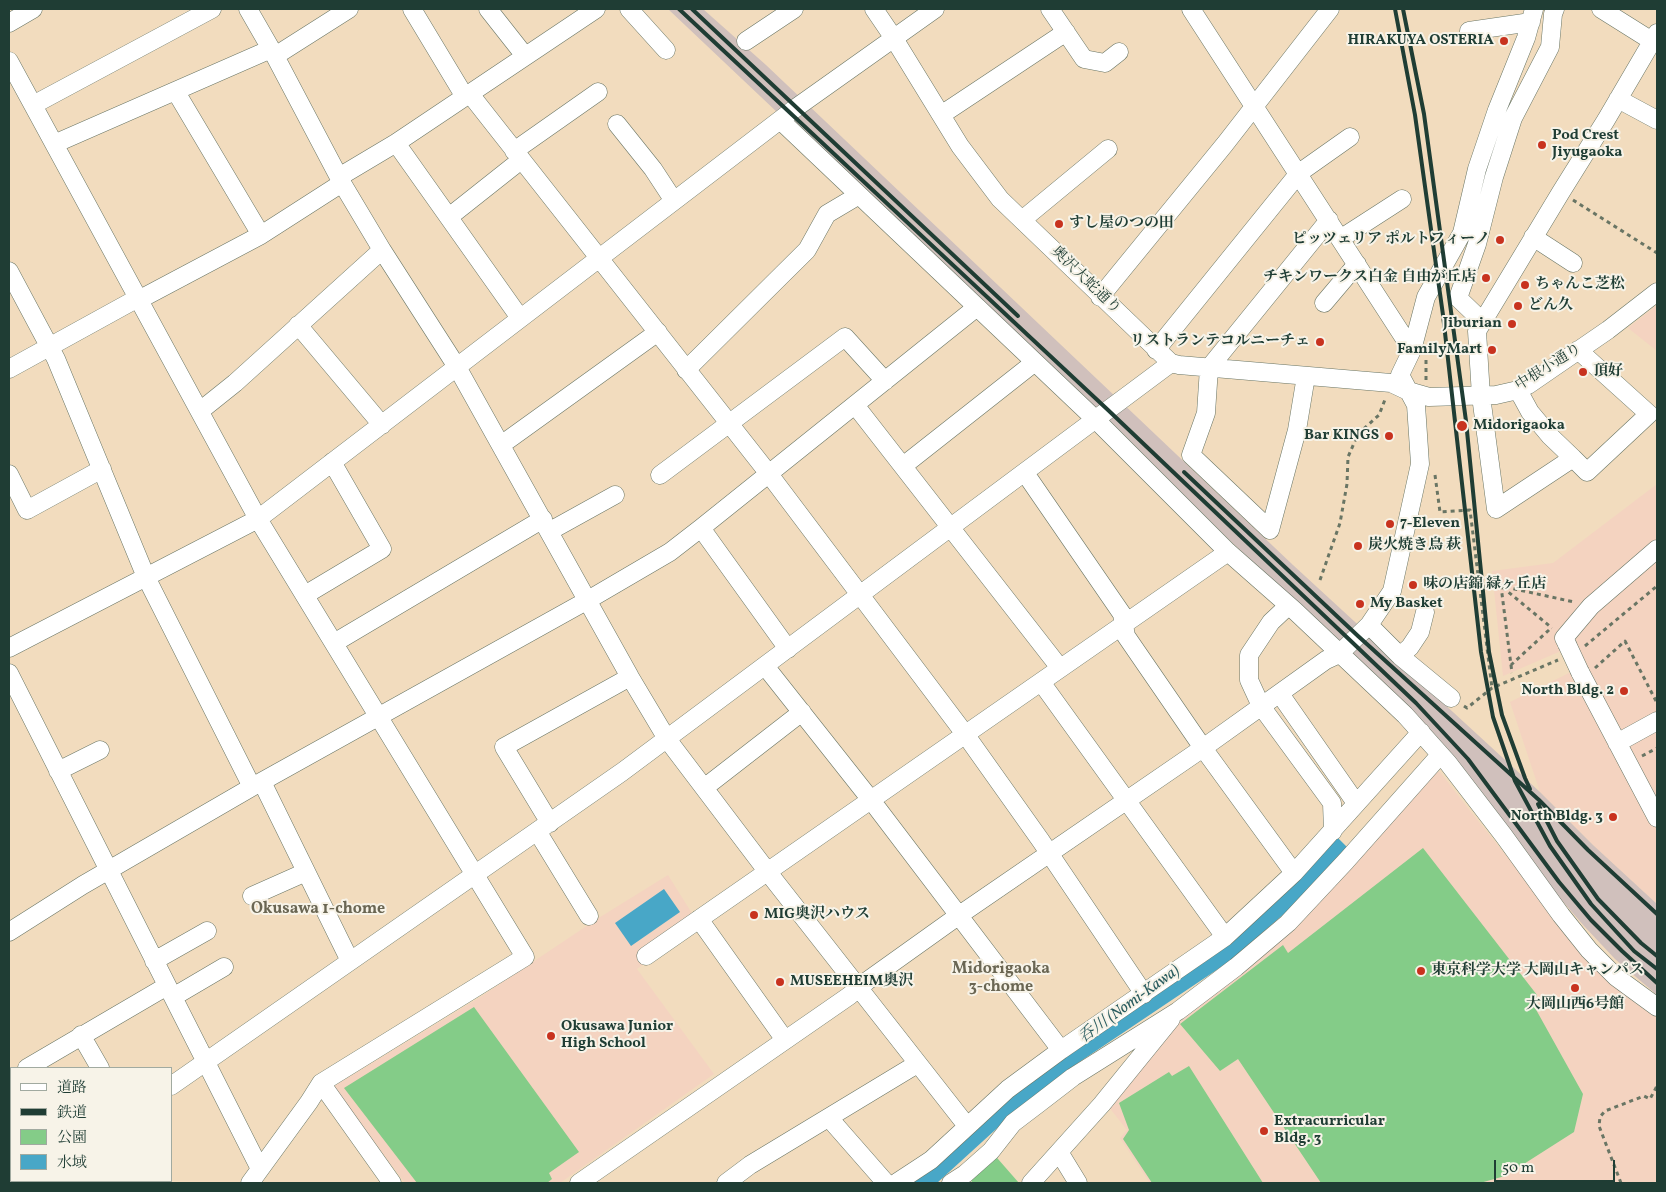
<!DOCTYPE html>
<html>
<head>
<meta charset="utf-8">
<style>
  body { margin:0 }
  #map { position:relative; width:1666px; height:1192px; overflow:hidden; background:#f2dcbe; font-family:Vollkorn,"Noto Serif JP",serif }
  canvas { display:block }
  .frame { position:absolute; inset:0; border:10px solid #1f3d34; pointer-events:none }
  .legend { position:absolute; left:10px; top:1067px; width:162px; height:115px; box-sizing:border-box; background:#f7f3e8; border:1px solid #a1aaa0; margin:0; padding:6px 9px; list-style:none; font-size:15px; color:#1f3d34 }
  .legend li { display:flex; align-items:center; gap:10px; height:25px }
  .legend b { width:25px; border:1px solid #a1aaa0 }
  .scale { position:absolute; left:1494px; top:1160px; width:121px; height:22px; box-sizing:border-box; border:2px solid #1f3d34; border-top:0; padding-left:6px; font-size:15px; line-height:18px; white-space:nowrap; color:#1f3d34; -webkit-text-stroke:4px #f7f3e8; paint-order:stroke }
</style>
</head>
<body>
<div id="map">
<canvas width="1666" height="1192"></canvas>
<div class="frame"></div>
<ul class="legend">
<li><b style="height:6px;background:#fff"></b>道路</li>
<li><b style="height:6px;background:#1f3d34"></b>鉄道</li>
<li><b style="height:14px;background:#84cc88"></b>公園</li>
<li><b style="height:14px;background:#48a7c7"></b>水域</li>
</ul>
<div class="scale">50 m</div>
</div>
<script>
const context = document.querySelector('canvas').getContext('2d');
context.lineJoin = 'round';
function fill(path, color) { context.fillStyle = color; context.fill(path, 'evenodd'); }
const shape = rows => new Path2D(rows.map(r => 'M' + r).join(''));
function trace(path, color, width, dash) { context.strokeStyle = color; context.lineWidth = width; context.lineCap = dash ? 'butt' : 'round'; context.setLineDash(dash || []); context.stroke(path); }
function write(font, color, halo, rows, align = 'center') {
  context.font = font + ' Vollkorn,"Noto Serif JP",serif'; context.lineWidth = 4; context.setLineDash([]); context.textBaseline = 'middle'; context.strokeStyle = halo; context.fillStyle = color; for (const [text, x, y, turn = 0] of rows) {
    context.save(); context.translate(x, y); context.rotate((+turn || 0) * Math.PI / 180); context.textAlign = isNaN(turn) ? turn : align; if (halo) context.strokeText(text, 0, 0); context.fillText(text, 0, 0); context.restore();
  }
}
fill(shape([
  [1657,305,1657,351,1628,328],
  [1657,484,1657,904,1593,845,1540,792,1510,702,1571,672,1561,651,1503,676,1492,571,1553,563],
  [1433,772,1440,772,1471,812,1576,942,1621,988,1657,1016,1657,1183,1150,1183,1120,1138,1127,1130,1108,1106,1194,1003],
  [668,875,693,915,638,951,645,963,637,969,714,1074,560,1183,405,1183,333,1087,479,998,597,919]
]), '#f4d3c0');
fill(shape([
  [668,9,703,9,766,65,1293,565,1540,792,1593,845,1657,904,1657,995,1615,959,1584,926,1551,888,1461,765,1409,710]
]), '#d0c0bc');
fill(shape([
  [1423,848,1537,995,1534,1006,1583,1094,1574,1132,1505,1176,1480,1183,1321,1183,1238,1059,1220,1071,1180,1024,1283,945,1288,953],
  [474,1007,579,1152,549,1173,552,1179,547,1183,417,1183,344,1088],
  [1189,1066,1263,1183,1152,1183,1123,1139,1129,1130,1119,1103,1169,1072,1172,1076],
  [991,1151,1019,1183,973,1183,965,1174]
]), '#84cc88');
fill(shape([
  [1335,835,1348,848,1285,913,1230,961,1072,1067,1016,1111,937,1183,906,1183,1011,1093,1151,995],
  [664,889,680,912,631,946,615,923]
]), '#48a7c7');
const minor = shape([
  [248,9,275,56,342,183,382,250,457,367,630,677,667,739,767,871,967,1126],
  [412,9,465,97],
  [488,9,525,56],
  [629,9,666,50],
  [874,9,893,37,960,146,1000,199,1171,363,1179,365,1391,383,1408,391,1429,397,1496,395,1518,390,1528,385,1608,330,1657,292],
  [1050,9,1084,59,1105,63,1119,52],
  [1191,9,1412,350],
  [1601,9,1652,41],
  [9,23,33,9],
  [1469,31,1531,22],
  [746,41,794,9],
  [275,56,349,9],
  [9,61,258,519,525,957,321,1083,309,1102,250,1183],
  [176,92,261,235],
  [470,94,769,474,965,734,1041,841,1144,994],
  [1618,99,1657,120],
  [33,105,212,9],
  [941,115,1066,32],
  [780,120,1096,420,1228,552,1295,611,1405,715,1448,763,1504,836,1561,915,1589,950,1616,977,1657,1007],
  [617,124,653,169,674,201],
  [396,143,520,318],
  [54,144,271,49],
  [514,151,598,92],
  [339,177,396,143,596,9],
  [449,217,521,160],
  [1022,220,1108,149],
  [1533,237,1573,263],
  [1340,239,1402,199],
  [9,271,56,359,146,577,252,787],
  [1100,297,1225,144,1330,9],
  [1324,303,1357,264],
  [1482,321,1458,298,1477,244,1494,177,1513,118,1550,47,1553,14,1555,9],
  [298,325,382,425],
  [1156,350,1299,173,1350,137],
  [9,369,138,298,146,296,261,235,342,183],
  [686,370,807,250,827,214,859,195],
  [1306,376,1297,430,1270,530,1191,455,1206,413,1209,368,1329,220],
  [1518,390,1530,412,1550,436,1573,458,1496,509,1481,396,1477,331,1561,192,1606,120,1657,33],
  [855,405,1060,668],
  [200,411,235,383,382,250],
  [501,445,658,332],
  [1573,458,1587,472,1649,414,1578,350],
  [903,466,1035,362],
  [1025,473,1122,614,1126,636,1203,748,1294,873],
  [9,474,27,510,102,469],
  [660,475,845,337,885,381],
  [701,528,788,649],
  [550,531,615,495],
  [305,595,382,549,332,462],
  [1288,606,1271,622,1249,655,1249,680,1261,706,1332,803,1333,831],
  [1369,625,1400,656,1451,698],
  [334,643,543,519],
  [1567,644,1564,638,1591,606,1657,549],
  [9,648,258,519,797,107,935,9],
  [1400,656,1410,647,1420,632,1425,612],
  [765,666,871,800,1061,1050],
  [1580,672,1657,818],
  [9,673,260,1169],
  [1041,682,1225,937],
  [1280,694,1356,803],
  [1617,743,1657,721],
  [58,771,100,750],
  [262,782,350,961],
  [704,788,802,712],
  [550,823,504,747,630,677],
  [537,831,589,916],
  [252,896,306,872],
  [699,919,785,1040],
  [9,932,83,885,252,787,588,600,670,552,701,528,977,307],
  [646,956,1228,552],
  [154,961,207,931],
  [173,997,224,967],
  [81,1035,100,1068],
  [27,1068,167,986],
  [9,1079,11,1078],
  [321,1083,392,1183],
  [171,1086,622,772,1171,363],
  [9,1108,11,1112],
  [829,1118,886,1183],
  [1059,1152,1078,1183],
  [52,1181,54,1183],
  [29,1183,33,1181],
  [579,1183,849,996,867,981,958,916,1203,748,1326,660,1339,654,1369,625,1392,591,1420,464,1416,405,1400,375,1412,350,1426,297,1462,233,1477,169,1497,110,1526,38,1534,9],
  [726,1183,750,1165,917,1064],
  [896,1183,931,1160,1008,1089,1061,1050,1225,937,1294,873,1421,732],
  [951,1183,965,1174,991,1151,1013,1123,1038,1104,1073,1077,1178,1011,1236,967,1288,923,1346,861,1440,755],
  [1031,1183,1102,1104,1171,1019]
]);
trace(minor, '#697564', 19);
trace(shape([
  [1573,200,1657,253],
  [1426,360,1426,381],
  [1435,475,1440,512,1470,510,1492,688],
  [1320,580,1340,523,1347,484,1348,457,1358,434,1379,415,1386,397],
  [1479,587,1501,586,1552,628],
  [1549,630,1511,665,1501,586,1574,602],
  [1585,646,1657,586],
  [1511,665,1512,673],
  [1595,668,1625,641,1657,703],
  [1464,706,1467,708,1492,688,1558,660],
  [1642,756,1657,748],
  [1621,1183,1599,1126,1600,1117,1605,1111,1644,1096,1650,1099,1657,1086]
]), '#697564', 3, [4, 4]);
trace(minor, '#fff', 18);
trace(shape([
  [679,9,1108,410,1416,703,1468,759,1559,882,1591,920,1622,951,1657,983],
  [692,9,1018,316],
  [1395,9,1415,115,1443,315,1481,652,1493,717,1515,781,1550,846,1591,904,1634,951,1657,969],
  [1403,9,1424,114,1466,421,1489,652,1502,715,1525,778,1530,789],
  [1184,472,1358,636,1539,800,1588,850,1657,914],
  [1538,804,1557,841,1598,899,1641,943,1657,956]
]), '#1f3d34', 4);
const minorBridge = shape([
  [1567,644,1580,672]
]);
trace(minorBridge, '#697564', 19, []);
trace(minorBridge, '#fff', 18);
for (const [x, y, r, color] of [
  [1504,41,5,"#c8321e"],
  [1542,145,5,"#c8321e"],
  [1059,224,5,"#c8321e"],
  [1500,240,5,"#c8321e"],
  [1486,278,5,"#c8321e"],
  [1525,285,5,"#c8321e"],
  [1518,306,5,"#c8321e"],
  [1512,324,5,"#c8321e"],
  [1320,342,5,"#c8321e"],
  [1492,350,5,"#c8321e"],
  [1583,372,5,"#c8321e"],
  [1462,426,6,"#c8321e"],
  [1389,436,5,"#c8321e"],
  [1390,524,5,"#c8321e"],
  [1358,546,5,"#c8321e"],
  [1413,585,5,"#c8321e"],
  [1360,604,5,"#c8321e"],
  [1624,691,5,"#c8321e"],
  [1613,817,5,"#c8321e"],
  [754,915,5,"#c8321e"],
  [1421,971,5,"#c8321e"],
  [780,982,5,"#c8321e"],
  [1575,988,5,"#c8321e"],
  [551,1036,5,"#c8321e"],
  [1264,1131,5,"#c8321e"]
]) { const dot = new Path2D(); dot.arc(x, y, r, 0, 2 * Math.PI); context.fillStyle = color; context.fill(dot); trace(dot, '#f7f3e8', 2); }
write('bold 15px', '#1f3d34', '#f7f3e8', [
  ["HIRAKUYA OSTERIA",1494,41,"right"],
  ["Pod Crest",1552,136],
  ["Jiyugaoka",1552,153],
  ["すし屋のつの田",1069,224],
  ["ピッツェリア ポルトフィーノ",1490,240,"right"],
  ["チキンワークス白金 自由が丘店",1476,278,"right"],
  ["ちゃんこ芝松",1535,285],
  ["どん久",1528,306],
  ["Jiburian",1502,324,"right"],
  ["リストランテコルニーチェ",1310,342,"right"],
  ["FamilyMart",1482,350,"right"],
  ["頂好",1593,372],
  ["Midorigaoka",1473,426],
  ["Bar KINGS",1379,436,"right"],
  ["7-Eleven",1400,524],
  ["炭火焼き鳥 萩",1368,546],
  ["味の店錦 緑ヶ丘店",1423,585],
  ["My Basket",1370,604],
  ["North Bldg. 2",1614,691,"right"],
  ["North Bldg. 3",1603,817,"right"],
  ["MIG奥沢ハウス",764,915],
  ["東京科学大学 大岡山キャンパス",1431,971],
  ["MUSEEHEIM奥沢",790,982],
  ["大岡山西6号館",1575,1005,"center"],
  ["Okusawa Junior",561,1027],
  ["High School",561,1044],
  ["Extracurricular",1274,1122],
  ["Bldg. 3",1274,1139]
], 'left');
write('15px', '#1f3d34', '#f7f3e8', [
  ["奥沢大蛇通り",1085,281,44],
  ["中根小通り",1549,368,-32]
]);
write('bold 16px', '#6a6653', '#f7f3e8', [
  ["Okusawa 1-chome",318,910],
  ["Midorigaoka",1001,970],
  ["3-chome",1001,988]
]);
write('italic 16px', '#2b5d60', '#f7f3e8', [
  ["呑川 (Nomi-Kawa)",1130,1005,-36]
]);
</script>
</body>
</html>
